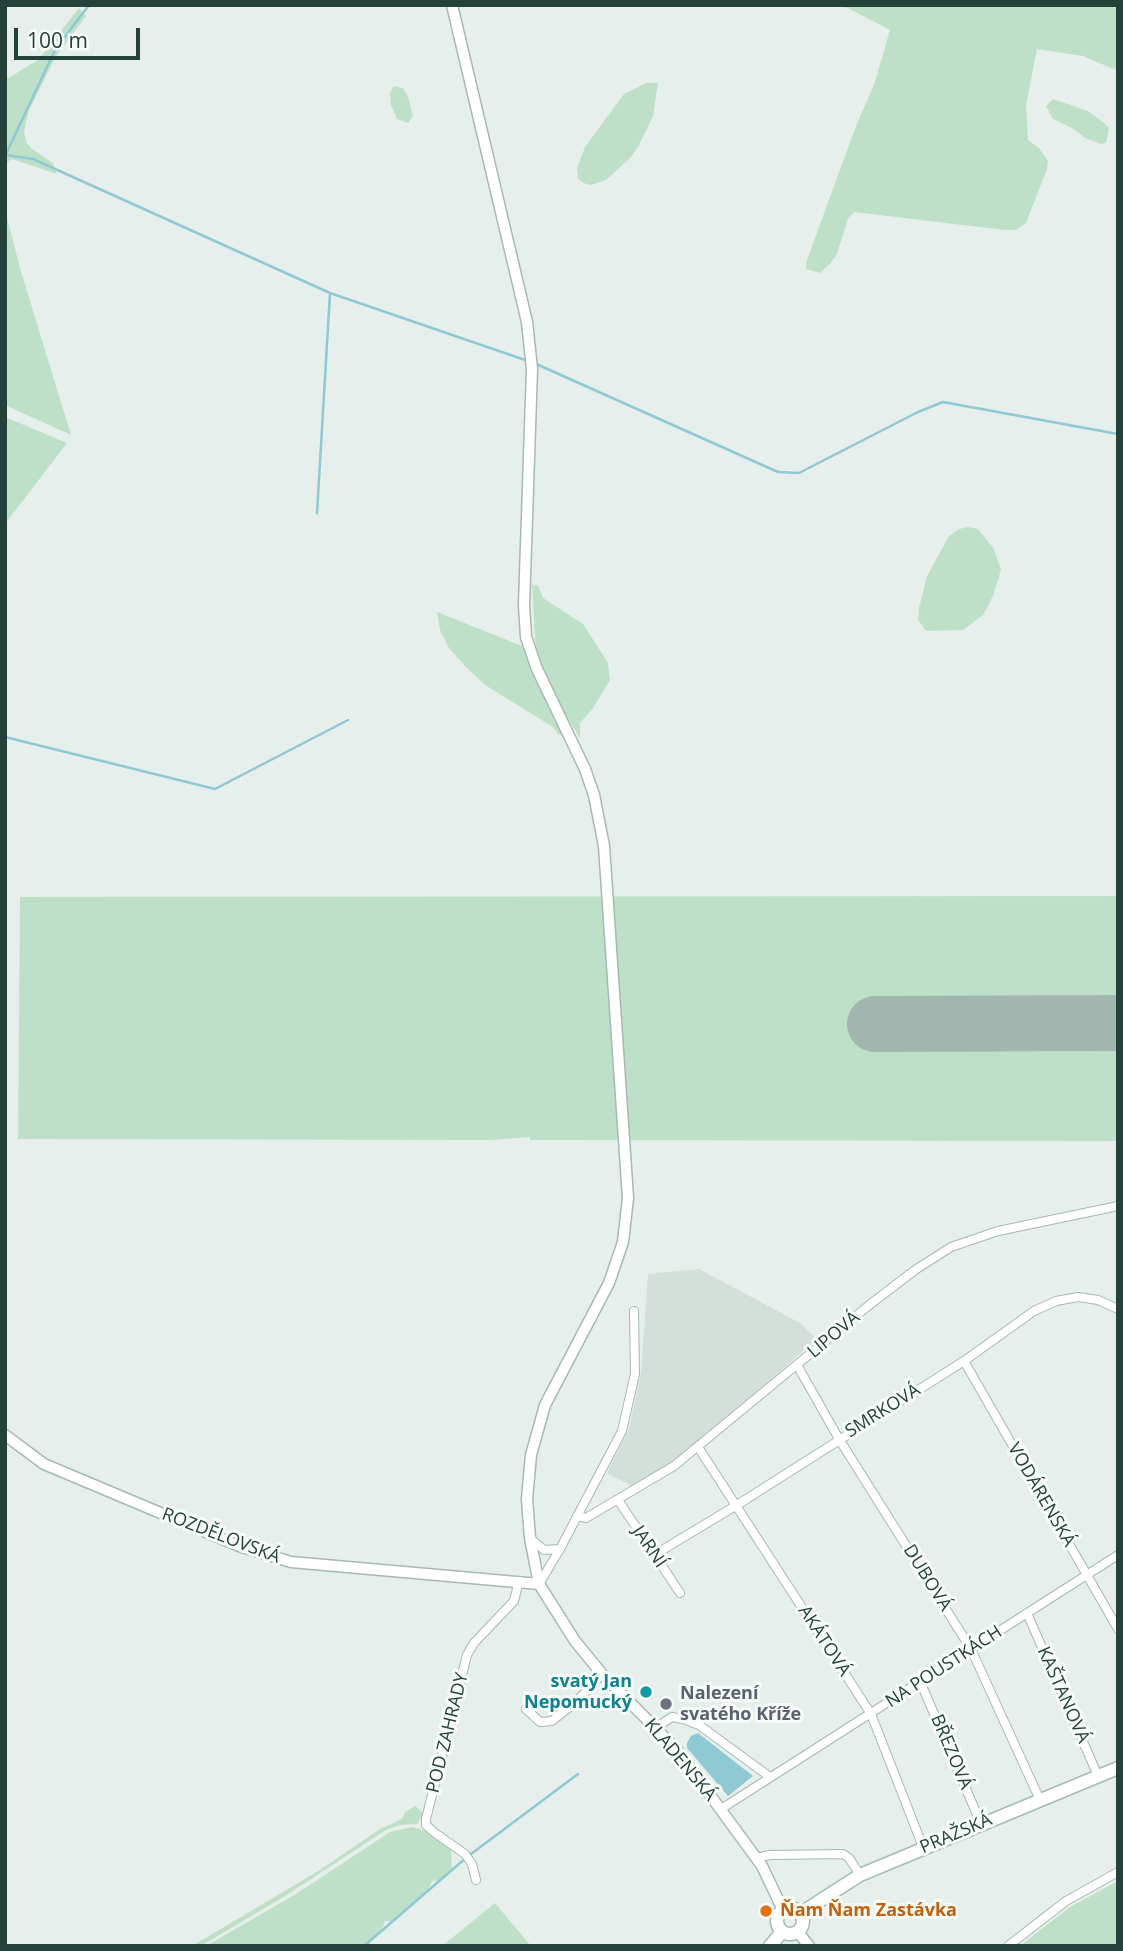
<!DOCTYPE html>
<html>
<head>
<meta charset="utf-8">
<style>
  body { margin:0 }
  #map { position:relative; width:1123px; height:1951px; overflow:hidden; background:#e6efeb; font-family:"Open Sans",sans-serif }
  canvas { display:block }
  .frame { position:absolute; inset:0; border:7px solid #24423a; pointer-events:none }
  .scale { position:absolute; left:14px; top:28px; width:126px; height:32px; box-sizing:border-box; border:4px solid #24423a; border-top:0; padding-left:9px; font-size:21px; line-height:24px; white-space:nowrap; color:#24423a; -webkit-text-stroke:5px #f7fbf9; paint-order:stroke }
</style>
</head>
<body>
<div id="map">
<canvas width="1123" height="1951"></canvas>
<div class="frame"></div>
<div class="scale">100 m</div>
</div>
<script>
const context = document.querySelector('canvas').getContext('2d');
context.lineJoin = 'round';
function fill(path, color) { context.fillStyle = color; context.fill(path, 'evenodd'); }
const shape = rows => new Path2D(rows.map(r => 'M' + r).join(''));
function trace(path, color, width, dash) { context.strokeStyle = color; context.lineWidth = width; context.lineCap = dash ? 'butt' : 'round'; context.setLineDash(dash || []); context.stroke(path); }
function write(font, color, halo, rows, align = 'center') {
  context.font = font + ' "Open Sans",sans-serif'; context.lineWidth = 6; context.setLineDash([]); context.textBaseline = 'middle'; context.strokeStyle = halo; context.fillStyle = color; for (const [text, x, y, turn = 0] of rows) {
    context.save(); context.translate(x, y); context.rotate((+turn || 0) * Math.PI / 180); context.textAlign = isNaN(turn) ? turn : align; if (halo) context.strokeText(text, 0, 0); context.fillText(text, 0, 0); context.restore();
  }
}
fill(shape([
  [699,1269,800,1323,817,1339,703,1438,668,1467,634,1487,607,1473,629,1429,641,1373,648,1274]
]), '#d4dfda');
fill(shape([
  [842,5,1118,5,1118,71,1083,56,1037,49,1026,105,1028,140,1039,148,1048,161,1047,169,1026,223,1016,230,1005,230,854,212,848,219,837,254,830,264,820,273,806,269,807,260,856,126,874,85,890,30],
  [79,8,86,16,56,56,29,110,24,131,26,142,32,149,53,163,57,174,12,159,5,163,5,80,38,60],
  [646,83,658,83,653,116,639,145,631,157,606,180,591,185,583,183,578,179,577,168,585,147,624,94],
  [394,86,403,88,408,97,413,116,408,123,397,119,391,105,390,93],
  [1053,99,1088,111,1104,123,1109,128,1106,143,1101,144,1085,138,1072,128,1053,119,1046,106],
  [5,210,20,268,71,435,5,405],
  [5,417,67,443,5,524],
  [968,527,978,529,994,549,1001,570,993,596,983,615,963,630,926,631,918,620,919,608,927,576,949,536,959,529],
  [532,584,538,586,543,598,583,624,608,663,610,680,593,708,580,723,580,739,545,678,536,654],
  [437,612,522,646,563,735,558,734,553,727,485,685,466,667,449,648,440,630],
  [1118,896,1118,1141,530,1140,530,1137,491,1140,18,1139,20,897],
  [415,1806,424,1814,417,1824,400,1825,386,1830,285,1896,201,1946,192,1946,320,1870,380,1829,402,1819,405,1812],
  [412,1827,426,1831,451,1850,452,1868,441,1880,432,1881,427,1892,394,1921,385,1921,381,1932,367,1946,206,1946,296,1894,390,1832],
  [1118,1881,1118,1946,1020,1946,1070,1907],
  [495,1903,531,1946,442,1946]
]), '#bfe0c8');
fill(shape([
  [698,1733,753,1776,728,1796,687,1748,687,1743,691,1736]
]), '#8ec9d4');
trace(shape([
  [6,154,55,50,89,5],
  [6,155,33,159,330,293,528,361],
  [534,363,778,472,799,473,918,412,943,402,1118,434],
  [317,513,330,293],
  [5,737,215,789,348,720],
  [364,1946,467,1857,578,1774]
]), '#8ec9d4', 2.5);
trace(shape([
  [875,1024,1118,1023]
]), '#a2b6b0', 56);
const minor = shape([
  [964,1361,1118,1629],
  [797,1365,839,1439,971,1649,1040,1800],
  [698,1447,871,1714,923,1847],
  [618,1500,680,1593],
  [577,1516,586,1518,674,1466,868,1306,915,1270,951,1247,998,1231,1118,1206],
  [530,1538,544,1550,560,1549],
  [654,1555,737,1505,964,1361,1034,1311,1056,1301,1078,1297,1098,1300,1118,1309],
  [539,1584,560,1549,622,1431,635,1374,634,1311],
  [1027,1613,1098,1776],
  [920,1681,981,1824],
  [526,1709,540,1722,552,1721,577,1701,602,1674],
  [655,1728,672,1717,683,1719,699,1725,770,1777],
  [721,1809,1118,1555],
  [756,1858,770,1855,843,1854,849,1858,860,1875],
  [476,1880,472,1864,465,1854,435,1833,426,1825,426,1819,467,1655,474,1643,514,1601,519,1581],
  [1008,1946,1066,1901,1118,1872]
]);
const tertiary = shape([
  [452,5,527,322,532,369,524,605,526,637,537,669,585,769,594,795,604,846,628,1198,623,1242,609,1283,545,1405,531,1455,527,1499,530,1538,539,1584,575,1641,602,1674,677,1750,762,1866,783,1910],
  [5,1435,44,1464,239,1546,291,1562,539,1584],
  [798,1932,809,1946]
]);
const secondary = shape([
  '777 1921a13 13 0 1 1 26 0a13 13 0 1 1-26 0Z',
  [801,1913,860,1875,1118,1768],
  [770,1946,782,1932]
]);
trace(minor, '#a8b8b2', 10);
trace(tertiary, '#a8b8b2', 13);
trace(secondary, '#a4bbb3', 15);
trace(minor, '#fff', 8);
trace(tertiary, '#fff', 10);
trace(secondary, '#fff', 12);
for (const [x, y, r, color] of [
  [646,1692,7,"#0f9aa8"],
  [666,1704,7,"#6b7280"],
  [766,1911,7,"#e8710a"]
]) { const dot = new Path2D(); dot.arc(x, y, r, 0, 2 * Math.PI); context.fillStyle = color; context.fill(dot); trace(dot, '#f7fbf9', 2.5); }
write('18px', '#24423a', '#f7fbf9', [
  ["LIPOVÁ",834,1335,-40],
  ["SMRKOVÁ",883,1411,-32],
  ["VODÁRENSKÁ",1041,1495,60],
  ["ROZDĚLOVSKÁ",221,1536,21],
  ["JARNÍ",649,1547,56],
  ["DUBOVÁ",927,1578,58],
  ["AKÁTOVÁ",824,1641,57],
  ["NA POUSTKÁCH",944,1667,-33],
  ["KAŠTANOVÁ",1063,1695,66],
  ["POD ZAHRADY",448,1733,-76],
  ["BŘEZOVÁ",951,1752,67],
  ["KLADENSKÁ",680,1760,50],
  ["PRAŽSKÁ",956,1834,-23]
]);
write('bold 18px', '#0d838f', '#f7fbf9', [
  ["svatý Jan",632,1682],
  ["Nepomucký",632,1703]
], 'right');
write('bold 18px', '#5b616d', '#f7fbf9', [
  ["Nalezení",680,1694],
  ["svatého Kříže",680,1715]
], 'left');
write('bold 18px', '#c56008', '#f7fbf9', [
  ["Ňam Ňam Zastávka",780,1911]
], 'left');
</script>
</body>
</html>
